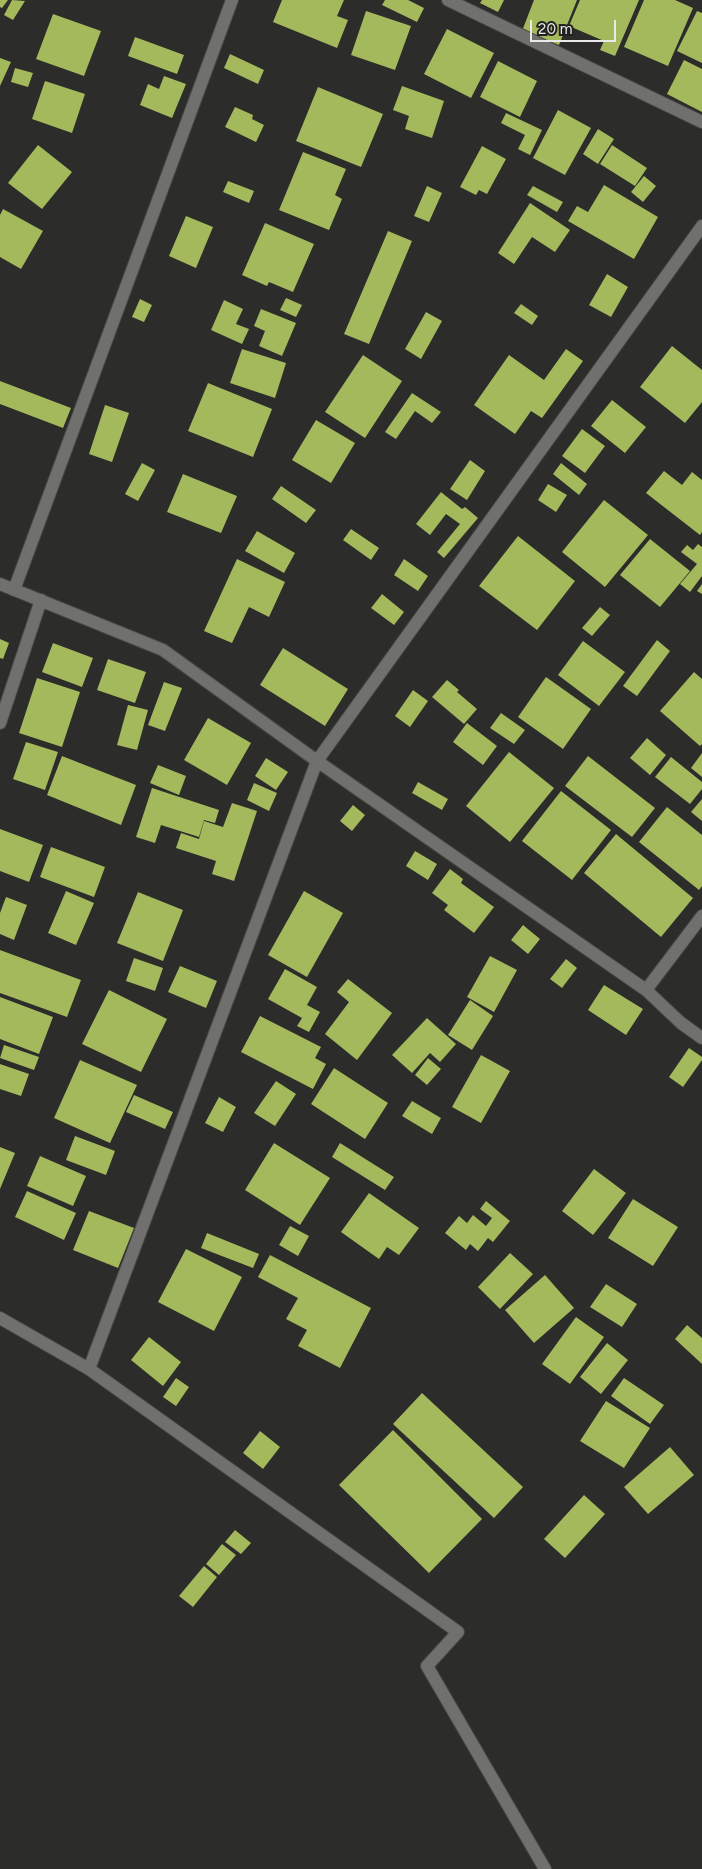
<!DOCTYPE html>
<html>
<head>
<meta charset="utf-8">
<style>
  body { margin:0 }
  #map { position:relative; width:702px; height:1869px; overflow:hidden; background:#2c2c2a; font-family:Figtree,sans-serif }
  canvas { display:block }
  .scale { position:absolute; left:530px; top:20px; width:86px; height:22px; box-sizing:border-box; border:2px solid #e9eae8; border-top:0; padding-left:6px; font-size:15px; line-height:18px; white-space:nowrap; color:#e9eae8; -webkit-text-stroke:4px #222320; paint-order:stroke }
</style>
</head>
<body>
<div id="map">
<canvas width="702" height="1869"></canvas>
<div class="scale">20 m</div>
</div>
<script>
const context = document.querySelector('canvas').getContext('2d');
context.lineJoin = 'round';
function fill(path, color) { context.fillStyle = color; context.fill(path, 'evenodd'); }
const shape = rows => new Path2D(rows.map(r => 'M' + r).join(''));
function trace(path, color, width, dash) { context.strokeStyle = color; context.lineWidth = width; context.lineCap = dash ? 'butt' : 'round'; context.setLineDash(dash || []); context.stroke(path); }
fill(shape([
  [0,0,8,0,2,8,0,7],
  [12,0,25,1,13,20,4,15],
  [282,0,344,0,337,16,348,20,337,48,273,22],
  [385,0,408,0,424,8,417,22,382,5],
  [482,0,504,0,498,12,480,3],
  [534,0,577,0,559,45,522,31],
  [580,0,639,0,615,56,600,50,604,41,569,26],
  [644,0,675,0,693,8,668,66,624,47],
  [366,11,411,26,395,70,351,55],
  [697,11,702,13,702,63,677,51],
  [53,14,101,31,84,76,36,59],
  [447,29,494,53,471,98,424,74],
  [135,37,184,55,177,74,128,56],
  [230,54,264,70,258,84,224,68],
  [0,58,11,62,0,86],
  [684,60,702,69,702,112,667,94],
  [498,61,537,81,520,117,480,97],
  [15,68,33,73,28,87,11,82],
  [164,76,186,84,172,118,140,105,148,84,159,89],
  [45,81,85,94,72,133,32,119],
  [402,86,444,101,432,138,405,129,409,116,393,110],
  [318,87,383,114,361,167,296,141],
  [235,107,253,115,252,119,264,125,256,142,225,127],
  [558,110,591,128,565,175,533,158],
  [506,113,542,130,530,155,518,149,525,135,501,123],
  [598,129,614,139,598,164,583,154],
  [38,145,72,172,42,209,8,183],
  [612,145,647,168,635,186,600,164],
  [482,146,506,159,487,194,479,190,476,195,460,187],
  [303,152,346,169,335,195,342,199,329,230,279,210],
  [644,176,656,186,643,202,631,192],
  [228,181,254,191,249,203,223,192],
  [604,185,658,217,634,259,568,221,577,206,588,212],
  [427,186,442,193,429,222,414,216],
  [533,186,563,202,557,212,527,195],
  [530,203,570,230,555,252,532,237,514,264,498,253],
  [3,209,43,231,21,269,0,257,0,215],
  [186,216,213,227,196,268,169,256],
  [265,223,314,244,293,292,269,282,267,286,242,275],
  [388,231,412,241,369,344,344,334],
  [607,274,628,287,611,317,589,305],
  [286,298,302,305,296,317,280,310],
  [140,299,152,305,144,322,132,317],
  [224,300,243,309,236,324,249,329,242,344,211,330],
  [521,304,538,316,532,325,514,313],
  [261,309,296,323,282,356,259,346,265,331,254,326],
  [426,312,442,321,421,359,405,349],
  [672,346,702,370,702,402,685,423,640,387],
  [242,349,286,363,275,398,230,383],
  [566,349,583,361,542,418,531,411,515,434,474,405,509,355,544,380],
  [363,355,402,381,365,438,325,412],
  [0,381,71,408,63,428,0,404],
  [208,383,272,409,253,457,188,431],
  [412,393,441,412,432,423,415,411,396,439,385,432],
  [612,400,646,427,625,453,591,426],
  [105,405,129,413,112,462,89,454],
  [316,420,355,443,331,483,292,460],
  [582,429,605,446,585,473,562,456],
  [470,460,485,471,467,500,450,489],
  [142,463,155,470,138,501,125,494],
  [561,463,587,484,579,495,553,474],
  [664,471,682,485,692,472,702,480,702,532,700,535,646,493],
  [183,474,237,496,221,533,167,512],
  [548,484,567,495,556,512,538,500],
  [281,486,316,510,306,523,272,499],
  [441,492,462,509,465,507,478,518,444,558,437,552,460,524,446,514,430,535,416,524],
  [604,500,648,535,605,587,562,552],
  [351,529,379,548,371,560,343,540],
  [257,531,295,553,284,573,245,551],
  [518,536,575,581,537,630,479,586],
  [650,539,690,571,660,607,620,575],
  [698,544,702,547,702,576,690,592,680,584,697,564,681,552,687,545,693,550],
  [237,559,285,582,269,617,249,607,232,643,204,631],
  [404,559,428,576,418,591,394,575],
  [702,584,702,594,697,591],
  [382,594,404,612,394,625,371,608],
  [600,607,610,615,592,636,582,628],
  [0,639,9,643,3,659,0,658],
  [657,640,670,651,637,696,623,686],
  [583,641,625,672,599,706,558,675],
  [53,643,93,658,82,687,42,672],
  [283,648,348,689,325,726,260,685],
  [108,659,146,672,135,703,97,690],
  [694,672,702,679,702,744,700,746,660,711],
  [546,677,591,709,563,749,518,717],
  [37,678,80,692,62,747,19,733],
  [447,680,459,690,457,692,477,709,464,724,432,697],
  [164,682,182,688,165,731,148,725],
  [413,690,428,701,410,727,395,716],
  [128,705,148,710,137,750,117,745],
  [501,713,525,730,514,744,490,728],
  [208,718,251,743,227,785,184,760],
  [467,723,497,746,483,765,453,742],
  [647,738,666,755,650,775,630,758],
  [26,742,58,752,45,790,13,779],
  [509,752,554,788,510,842,466,806],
  [702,753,702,777,691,768],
  [62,756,136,785,121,825,47,795],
  [588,756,655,808,632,837,565,786],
  [671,757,702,782,702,789,690,804,655,777],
  [266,758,288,772,276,790,255,776],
  [158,765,186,776,179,795,150,783],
  [418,782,448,799,442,810,412,793],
  [254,783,277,793,269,811,247,800],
  [152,788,219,810,215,823,204,820,199,837,161,825,155,843,136,837],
  [561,791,611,830,572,880,522,841],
  [702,799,702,821,691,812],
  [232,803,257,811,234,881,212,874,216,861,176,848,181,833,199,839,204,821,223,827],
  [353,805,365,815,352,831,340,821],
  [667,807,702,835,702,886,699,890,639,842],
  [0,829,43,845,29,882,0,871],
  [616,834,693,898,661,937,584,873],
  [51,847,105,867,94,897,40,877],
  [415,851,437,864,428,880,406,866],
  [450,869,463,879,461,883,494,907,474,933,444,910,448,905,432,893],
  [66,891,94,903,76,945,48,933],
  [304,891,343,913,307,977,268,955],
  [138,892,183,910,163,961,117,943],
  [6,897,27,905,14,940,0,934,0,913],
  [523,925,540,939,528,954,511,940],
  [0,950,81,980,67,1017,0,993],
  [490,956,517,970,494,1012,467,997],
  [134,958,163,968,155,991,126,981],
  [566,959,577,968,562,988,550,979],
  [180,966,217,981,206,1008,168,992],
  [285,969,317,987,307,1005,320,1012,309,1032,297,1026,302,1018,268,999],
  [348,979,392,1013,357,1060,325,1034,349,1002,337,992],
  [604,985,643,1009,626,1035,588,1010],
  [109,990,167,1019,141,1072,82,1044],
  [0,997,53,1017,39,1054,0,1039],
  [470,1000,493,1016,472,1050,448,1035],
  [260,1016,321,1047,315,1058,326,1064,313,1089,241,1052],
  [427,1018,456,1044,440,1062,430,1053,412,1073,392,1055],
  [4,1045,39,1057,34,1070,0,1058],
  [689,1048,702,1057,702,1060,683,1087,669,1077],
  [481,1055,510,1071,481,1123,452,1107],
  [428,1058,441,1069,427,1085,415,1075],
  [80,1060,137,1085,110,1143,54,1118],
  [0,1064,29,1074,21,1096,0,1089],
  [334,1068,388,1103,365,1139,311,1104],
  [276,1081,296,1094,275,1126,254,1113],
  [134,1095,173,1112,165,1129,126,1112],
  [219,1097,236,1107,223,1132,205,1123],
  [412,1101,441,1118,432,1134,402,1116],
  [75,1136,115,1151,106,1175,66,1160],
  [274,1143,330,1178,300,1225,245,1190],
  [340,1143,394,1177,385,1190,332,1157],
  [0,1147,15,1153,0,1189],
  [40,1156,86,1176,73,1206,27,1186],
  [594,1169,626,1193,593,1235,562,1211],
  [27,1191,76,1213,64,1240,15,1217],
  [369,1193,419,1228,399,1255,387,1247,379,1259,341,1232],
  [633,1199,678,1227,653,1266,608,1238],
  [486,1201,510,1221,493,1242,488,1238,478,1251,470,1244,466,1250,445,1233,459,1216,467,1223,473,1215,486,1226,492,1218,480,1209],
  [89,1211,134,1228,118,1268,73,1250],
  [290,1226,309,1236,298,1256,279,1245],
  [207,1233,259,1254,253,1268,201,1248],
  [186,1249,242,1277,214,1331,158,1302],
  [510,1253,533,1274,500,1309,478,1287],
  [270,1255,371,1308,340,1368,298,1346,307,1330,286,1319,298,1298,258,1277],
  [545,1275,574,1308,534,1343,505,1310],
  [606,1284,637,1304,622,1327,590,1307],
  [576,1317,604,1337,570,1384,542,1364],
  [687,1325,702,1338,702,1364,675,1339],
  [149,1337,181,1362,163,1386,131,1360],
  [607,1343,628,1360,601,1394,580,1377],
  [176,1378,189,1387,176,1406,163,1397],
  [624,1378,664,1405,650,1424,611,1396],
  [422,1393,523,1487,494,1518,393,1424],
  [606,1401,650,1428,624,1468,580,1441],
  [393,1430,482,1519,429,1573,339,1485],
  [260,1431,280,1447,263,1469,243,1453],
  [670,1447,694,1475,648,1514,624,1487],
  [584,1495,605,1514,565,1558,544,1539],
  [235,1530,251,1543,241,1554,225,1542],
  [222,1544,236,1555,219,1575,206,1564],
  [204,1566,217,1577,193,1607,179,1596]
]), '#a4b85c');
const minor = shape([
  [448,0,702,122],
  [0,584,163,650,317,761,646,990,681,1023,702,1038],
  [14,590,232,0],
  [0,723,41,600],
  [646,990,702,916],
  [0,1318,89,1369,458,1632,427,1666,545,1869],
  [89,1369,317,761,702,226]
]);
trace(minor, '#474845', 14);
trace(minor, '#70716e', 12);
</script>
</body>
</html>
